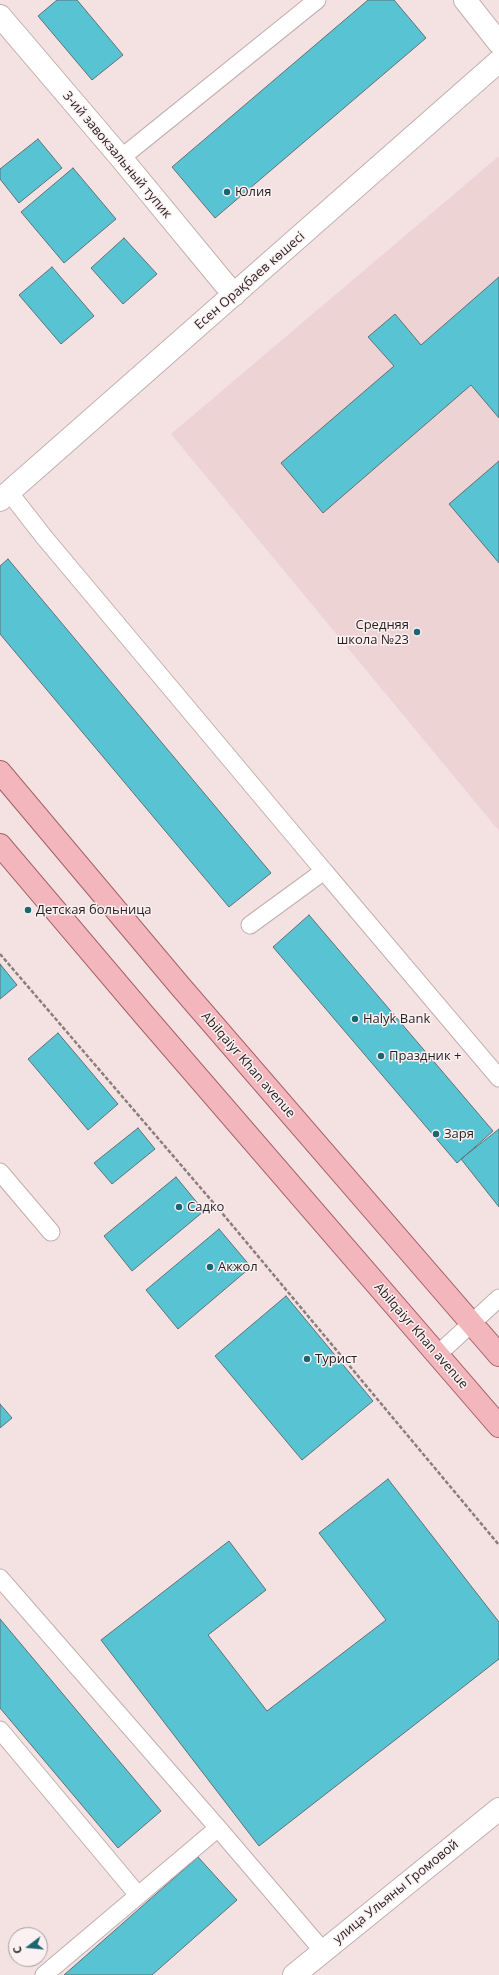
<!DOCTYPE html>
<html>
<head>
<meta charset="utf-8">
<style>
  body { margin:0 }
  #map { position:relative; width:499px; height:1975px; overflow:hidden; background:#f4e2e3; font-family:"Open Sans",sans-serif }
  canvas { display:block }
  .north { position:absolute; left:8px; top:1927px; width:40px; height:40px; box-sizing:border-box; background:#fcf1f2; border:1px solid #a69d9d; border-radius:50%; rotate:254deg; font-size:11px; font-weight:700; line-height:16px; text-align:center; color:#251e1e }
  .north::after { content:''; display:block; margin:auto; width:14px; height:18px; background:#1b6671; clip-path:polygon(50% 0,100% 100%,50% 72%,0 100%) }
</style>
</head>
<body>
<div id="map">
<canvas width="499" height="1975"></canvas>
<div class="north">С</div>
</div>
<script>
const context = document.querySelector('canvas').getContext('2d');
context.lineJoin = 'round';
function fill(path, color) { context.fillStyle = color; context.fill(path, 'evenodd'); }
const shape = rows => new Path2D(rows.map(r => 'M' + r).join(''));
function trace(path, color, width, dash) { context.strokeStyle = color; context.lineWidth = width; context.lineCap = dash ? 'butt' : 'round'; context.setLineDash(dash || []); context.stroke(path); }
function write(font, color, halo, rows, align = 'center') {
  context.font = font + ' "Open Sans",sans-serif'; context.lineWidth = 3; context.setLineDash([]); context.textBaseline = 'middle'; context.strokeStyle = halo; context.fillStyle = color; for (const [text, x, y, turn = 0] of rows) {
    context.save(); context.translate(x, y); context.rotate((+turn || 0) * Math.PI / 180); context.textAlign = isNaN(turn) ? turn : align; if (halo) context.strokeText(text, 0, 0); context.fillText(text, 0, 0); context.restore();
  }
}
fill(shape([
  [499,156,499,831,171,434]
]), '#eed3d4');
const building = shape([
  [57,0,77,0,123,55,92,80,38,16,57,0],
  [368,0,394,0,426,38,215,218,172,167,368,0],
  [38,139,62,168,19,203,0,179,0,169,38,139],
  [73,168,116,219,64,263,21,212,73,168],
  [124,238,157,274,123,304,91,268,124,238],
  [52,267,94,316,61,344,19,295,52,267],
  [499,277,499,418,471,385,323,513,281,463,394,366,368,337,395,314,421,345,499,277],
  [499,461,499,563,449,504,499,461],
  [8,559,271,873,229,907,0,634,0,566,8,559],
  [309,915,493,1131,457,1163,273,947,309,915],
  [0,964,17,985,0,999,0,964],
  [58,1033,118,1104,88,1130,28,1059,58,1033],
  [138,1128,155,1149,112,1184,94,1163,138,1128],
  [499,1129,499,1207,461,1159,499,1129],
  [176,1177,204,1211,132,1271,104,1236,176,1177],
  [219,1229,251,1267,178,1329,146,1290,219,1229],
  [286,1296,373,1401,302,1460,215,1356,286,1296],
  [0,1404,12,1418,0,1428,0,1404],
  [388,1479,499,1622,499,1659,259,1846,101,1640,229,1541,266,1590,208,1635,267,1711,386,1620,319,1533,388,1479],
  [0,1619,161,1811,118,1848,0,1708,0,1619],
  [198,1857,237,1900,152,1975,64,1975,198,1857]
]);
fill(building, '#58c3d3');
trace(building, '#617174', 1);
const lane = shape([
  [121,158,317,0],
  [9,492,44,537,324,871,250,925],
  [324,871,499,1078],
  [0,1172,51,1232],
  [437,1355,499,1298],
  [0,1578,218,1828],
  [0,1730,138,1895],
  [44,1975,218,1828,323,1951]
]);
const street = shape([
  [465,0,499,43],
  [0,16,121,158,234,295],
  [0,500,499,61],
  [294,1975,499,1809]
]);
const primary = shape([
  [0,772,180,986,499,1355],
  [0,845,145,1016,499,1426]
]);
trace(lane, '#c1afb0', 19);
trace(street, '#c1afb0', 24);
trace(primary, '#a66268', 24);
trace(shape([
  [0,954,217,1207,499,1545]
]), '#8a7d7e', 2.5, [4, 2]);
trace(lane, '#fff', 17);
trace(street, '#fff', 22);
trace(primary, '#f3b6bc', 22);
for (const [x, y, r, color] of [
  [227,192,4,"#1b6671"],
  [417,632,4,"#1b6671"],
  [28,910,4,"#1b6671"],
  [355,1019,4,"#1b6671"],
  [381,1056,4,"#1b6671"],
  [436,1134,4,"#1b6671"],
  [179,1207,4,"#1b6671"],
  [210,1267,4,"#1b6671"],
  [307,1359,4,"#1b6671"]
]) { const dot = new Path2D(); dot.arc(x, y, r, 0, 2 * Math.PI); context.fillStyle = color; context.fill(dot); trace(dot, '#fcf1f2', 1.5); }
write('13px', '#251e1e', '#fcf1f2', [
  ["3-ий завокзальный тупик",117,155,50],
  ["Есен Орақбаев көшесі",250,281,-41],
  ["Abilqaiyr Khan avenue",248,1065,49],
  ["Abilqaiyr Khan avenue",421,1336,49],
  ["улица Ульяны Громовой",396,1892,-39]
]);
write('13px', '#251e1e', '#fcf1f2', [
  ["Юлия",235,192],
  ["Средняя",409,625,"right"],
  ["школа №23",409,640,"right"],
  ["Детская больница",36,910],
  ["Halyk Bank",363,1019],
  ["Праздник +",389,1056],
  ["Заря",444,1134],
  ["Садко",187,1207],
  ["Акжол",218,1267],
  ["Турист",315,1359]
], 'left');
</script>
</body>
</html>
